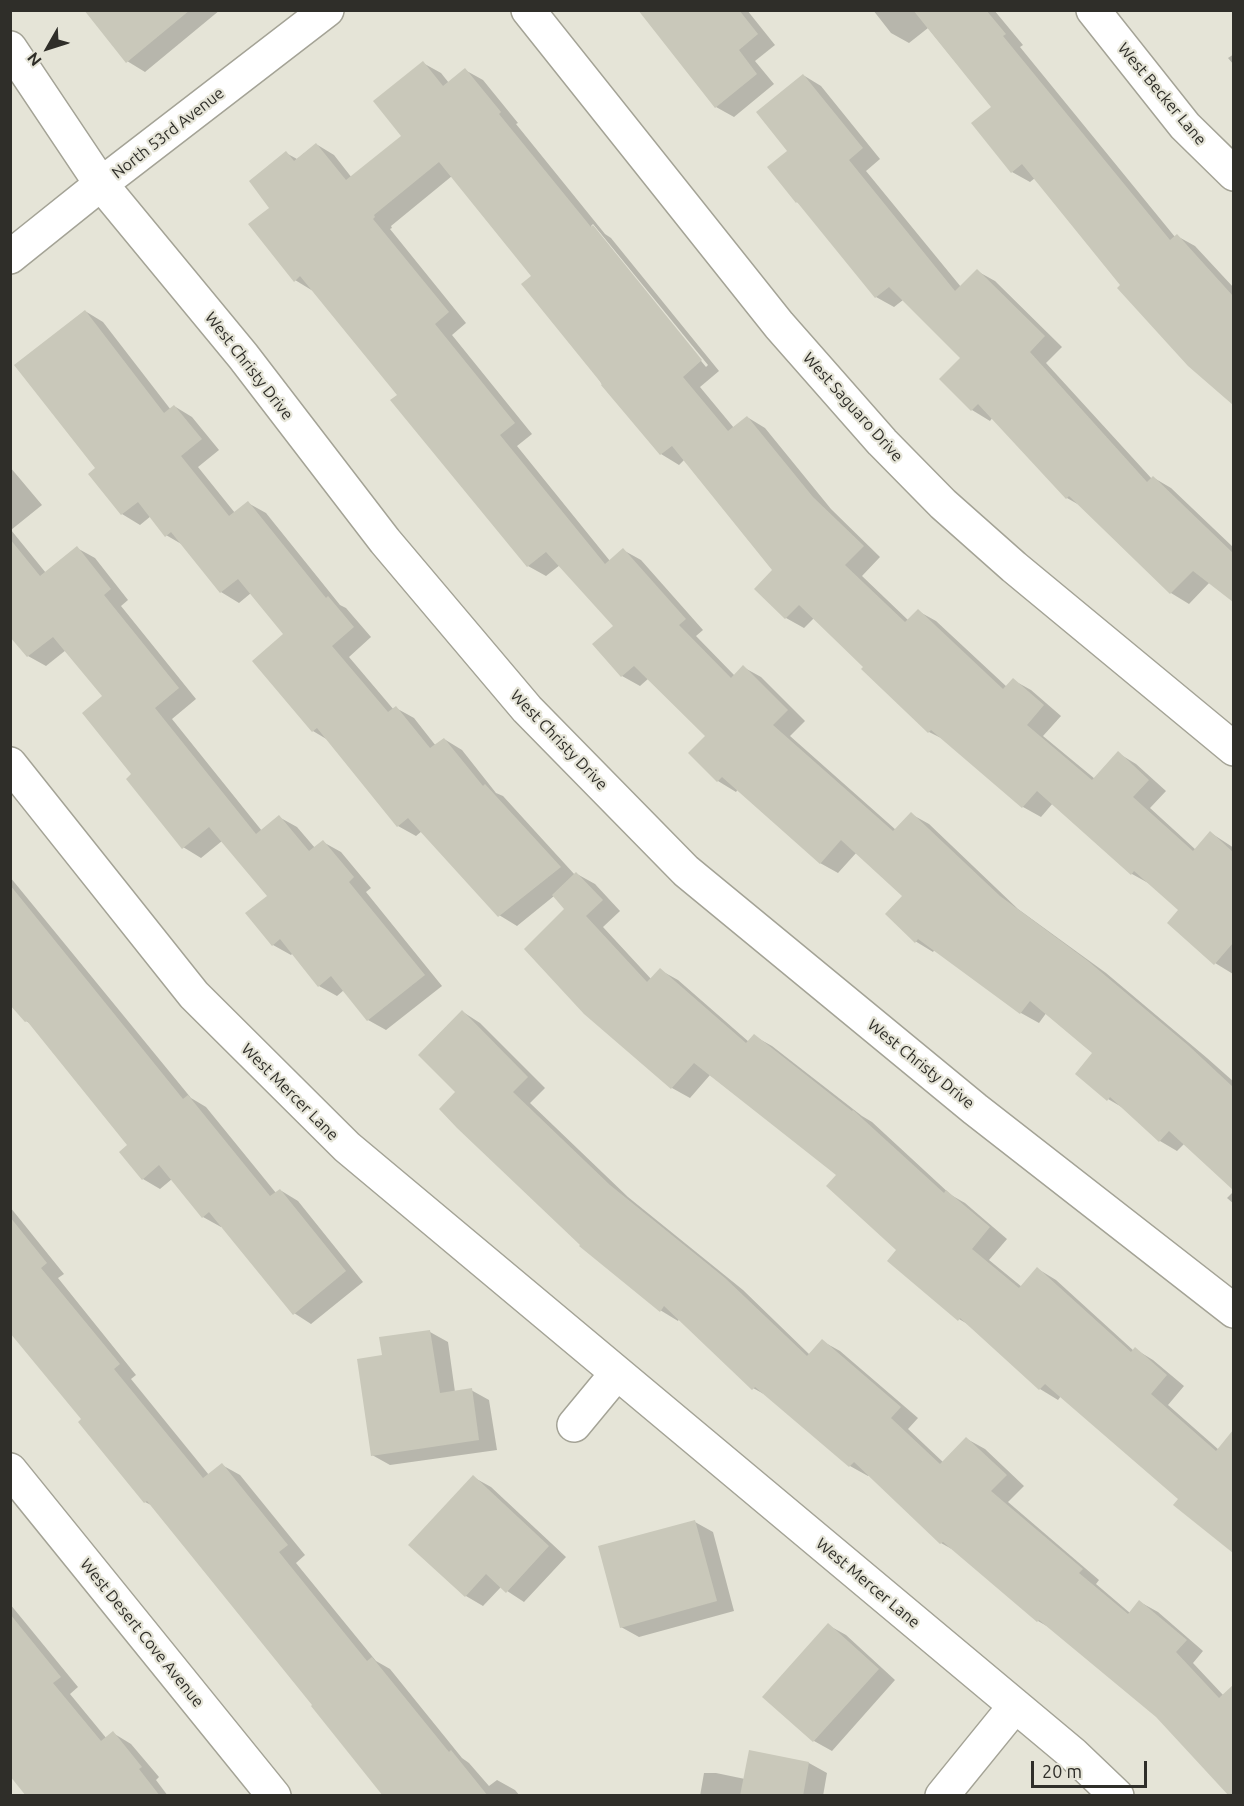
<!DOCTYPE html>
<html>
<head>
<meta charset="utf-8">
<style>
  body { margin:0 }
  #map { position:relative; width:1244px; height:1806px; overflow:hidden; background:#e5e4d7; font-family:Ubuntu,sans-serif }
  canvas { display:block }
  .frame { position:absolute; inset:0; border:12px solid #2f2e29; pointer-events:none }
  .north { position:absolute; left:18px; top:18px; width:60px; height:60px; -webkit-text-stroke:4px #e5e4d7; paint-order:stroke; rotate:231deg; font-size:16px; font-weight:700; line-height:24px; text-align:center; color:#2f2e29 }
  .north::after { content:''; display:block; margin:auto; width:21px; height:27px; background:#2f2e29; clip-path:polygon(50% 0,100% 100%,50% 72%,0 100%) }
  .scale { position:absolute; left:1031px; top:1761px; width:116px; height:27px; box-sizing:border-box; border:3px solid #2f2e29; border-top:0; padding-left:8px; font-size:18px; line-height:21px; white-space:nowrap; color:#2f2e29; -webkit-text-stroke:4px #e5e4d7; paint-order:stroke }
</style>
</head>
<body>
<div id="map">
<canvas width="1244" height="1806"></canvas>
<div class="frame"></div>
<div class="north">N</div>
<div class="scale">20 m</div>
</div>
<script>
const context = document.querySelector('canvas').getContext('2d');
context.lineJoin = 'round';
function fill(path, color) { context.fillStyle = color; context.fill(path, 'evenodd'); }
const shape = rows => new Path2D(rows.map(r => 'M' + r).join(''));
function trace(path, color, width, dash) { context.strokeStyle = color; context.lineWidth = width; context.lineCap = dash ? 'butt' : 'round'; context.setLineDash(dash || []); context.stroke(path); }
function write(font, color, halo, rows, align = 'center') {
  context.font = font + ' Ubuntu,sans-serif'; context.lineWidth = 4.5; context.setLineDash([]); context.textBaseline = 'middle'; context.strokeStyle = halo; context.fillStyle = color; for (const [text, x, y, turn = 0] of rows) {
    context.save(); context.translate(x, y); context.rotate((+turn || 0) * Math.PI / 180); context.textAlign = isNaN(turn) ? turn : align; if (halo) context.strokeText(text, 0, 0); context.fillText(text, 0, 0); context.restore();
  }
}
fill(shape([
  [109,10,220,10,145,72,127,61],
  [639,10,747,10,775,45,755,61,774,84,734,117,716,107],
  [873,10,994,10,1023,45,1020,47,1175,237,1177,236,1195,246,1234,288,1234,402,1189,365,1035,178,1030,182,1012,172,993,108,928,28,909,43,891,33],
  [1234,54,1234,65,1228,58],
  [423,63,441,73,449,83,465,70,483,80,518,123,516,124,605,234,611,238,719,371,700,387,734,428,747,417,765,428,831,509,880,557,862,576,909,621,918,611,936,621,1007,687,1013,680,1031,690,1061,716,1043,736,1095,779,1118,753,1136,764,1166,791,1150,808,1196,850,1211,833,1234,848,1233,974,1215,963,1180,910,1150,884,1132,874,1053,803,1041,817,1023,807,947,741,929,732,866,667,814,618,804,628,786,618,756,589,774,570,685,459,679,465,661,454,603,386,533,276,452,176,391,226,392,228,390,229,466,323,452,335,532,434,517,446,610,561,623,550,641,560,703,630,696,636,735,676,743,667,761,677,805,721,790,736,896,830,911,814,929,824,1018,909,1106,973,1207,1058,1234,1082,1234,1188,1185,1143,1177,1151,1160,1141,1125,1109,1108,1099,1094,1053,1047,1012,1039,1023,1021,1013,935,949,933,952,915,941,904,896,857,852,838,873,820,863,738,789,736,792,718,781,690,753,707,736,649,678,640,686,622,676,615,626,560,565,546,576,528,566,399,395,313,291,295,280,271,208,286,153,297,159,316,144,334,155,352,178,403,136],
  [593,224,708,365,706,367,591,226],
  [803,75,821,86,880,159,866,171,961,287,977,271,995,281,1062,347,1046,363,1152,479,1154,478,1171,488,1234,548,1234,601,1210,582,1189,604,1171,593,1081,506,1067,498,993,417,990,421,972,410,941,379,962,358,903,300,894,307,876,297,801,205,797,202,789,151],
  [85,311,103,322,171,410,174,406,192,417,219,450,198,467,235,513,248,503,266,513,340,605,346,608,371,637,349,657,394,710,396,708,414,718,436,746,444,739,462,750,496,793,503,796,575,875,577,874,595,884,620,911,603,927,652,980,660,970,678,980,749,1042,754,1036,772,1046,862,1116,872,1122,951,1195,965,1203,1007,1239,989,1260,1022,1287,1038,1269,1056,1280,1134,1351,1135,1349,1153,1360,1184,1386,1168,1405,1219,1450,1223,1446,1234,1452,1234,1551,1175,1504,1180,1499,1061,1396,1058,1400,1040,1389,971,1326,959,1319,889,1260,898,1250,838,1175,710,1075,690,1098,672,1088,566,909,554,896,517,926,499,915,422,831,416,836,398,826,328,740,313,731,285,635,251,593,239,603,221,592,183,545,166,535,151,516,140,525,122,514,90,475,97,469],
  [10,467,42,505,11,530,46,573,77,548,95,558,128,600,121,606,196,699,172,719,262,831,279,817,297,827,315,848,323,842,341,852,371,888,366,892,442,986,386,1030,368,1020,344,990,337,996,319,986,293,953,291,955,273,945,269,896,222,841,201,858,183,847,134,774,104,696,66,650,46,666,28,656,10,634],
  [10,877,191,1098,206,1107,276,1193,280,1190,298,1201,363,1282,311,1324,294,1313,222,1226,221,1227,203,1217,172,1179,160,1189,143,1179,129,1145,31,1024,26,1021,10,1002],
  [463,1012,480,1023,545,1088,530,1103,628,1197,743,1290,810,1355,822,1341,840,1351,918,1418,908,1429,944,1463,967,1439,985,1449,1024,1486,1008,1502,1099,1580,1096,1584,1130,1613,1140,1602,1158,1612,1203,1651,1193,1663,1224,1696,1234,1687,1234,1792,1221,1785,1157,1716,1052,1629,1038,1621,957,1552,941,1543,869,1475,868,1476,850,1466,771,1398,753,1388,679,1319,678,1321,660,1310,457,1093],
  [1234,1191,1234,1204,1227,1198],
  [10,1207,64,1274,58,1278,136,1375,131,1379,209,1475,222,1465,240,1475,305,1555,296,1563,376,1661,390,1669,462,1758,469,1763,489,1786,497,1780,515,1790,520,1796,389,1796,153,1506,145,1502,83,1420,10,1330],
  [430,1332,448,1342,455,1392,471,1390,489,1400,497,1450,390,1465,372,1455,384,1357],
  [473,1477,491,1487,566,1557,524,1602,501,1587,483,1606,466,1596],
  [695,1522,713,1532,734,1611,639,1637,621,1627],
  [10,1604,78,1687,70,1694,107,1739,113,1733,131,1744,159,1777,156,1780,168,1796,28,1796,10,1774],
  [828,1625,846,1635,895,1680,832,1751,814,1741,765,1696],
  [809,1763,827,1773,823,1796,700,1796,704,1773,716,1773,745,1779]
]), '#0003');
fill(shape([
  [84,10,190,10,126,63],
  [638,10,739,10,758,34,739,50,757,74,715,108],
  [913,10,986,10,1006,34,1003,36,1170,240,1177,234,1233,296,1233,405,1188,366,1117,288,1120,285,1022,164,1011,173,971,123,991,107],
  [423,61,443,86,465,68,501,112,499,114,591,227,593,225,702,360,683,377,728,431,747,416,813,497,864,546,845,565,905,622,918,609,1003,689,1013,678,1044,705,1027,725,1092,780,1118,751,1149,780,1133,797,1193,851,1210,831,1233,852,1233,943,1214,965,1167,923,1178,910,1134,871,1131,875,1037,791,1022,808,931,730,928,733,861,669,863,667,799,605,785,619,754,589,772,570,672,446,660,455,601,385,602,384,521,284,531,276,439,162,374,215,375,217,373,219,449,312,435,324,515,423,500,435,605,564,623,548,686,619,679,625,731,678,743,665,788,710,773,725,893,831,911,812,1000,896,1088,961,1189,1046,1233,1087,1233,1190,1169,1131,1159,1142,1110,1097,1107,1101,1075,1074,1092,1053,1030,1001,1020,1014,918,939,915,943,885,914,902,896,841,840,820,864,722,777,717,782,688,753,705,736,634,666,621,677,592,644,613,626,546,552,527,567,390,400,397,395,300,276,294,282,248,224,269,208,249,181,286,151,294,161,316,143,346,180,401,136,373,101],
  [803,74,863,148,849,160,955,291,977,269,1045,336,1030,352,1147,482,1153,476,1233,553,1233,602,1193,571,1170,594,1069,496,1066,499,978,404,971,411,939,379,960,358,889,287,875,298,797,202,796,203,767,167,787,151,756,112],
  [85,310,164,413,174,405,202,439,181,456,229,516,248,501,326,598,328,596,354,627,332,646,388,712,396,706,430,748,444,738,483,786,485,784,561,867,498,917,408,818,397,827,317,728,312,732,252,661,283,634,238,579,220,593,171,532,165,537,138,502,121,515,88,474,95,468,14,365],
  [10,539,40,576,77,546,111,589,104,595,179,688,155,708,256,834,279,815,309,851,323,840,354,877,349,882,425,975,367,1021,331,976,318,987,280,939,272,946,245,913,267,896,209,827,182,849,126,779,131,774,82,713,102,696,53,637,27,657,10,637],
  [576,872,603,900,586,916,647,982,660,968,746,1043,754,1034,852,1111,853,1110,944,1193,946,1190,990,1227,972,1249,1019,1288,1037,1267,1131,1352,1135,1347,1167,1375,1151,1394,1216,1451,1233,1430,1233,1553,1173,1505,1178,1499,1045,1384,1039,1390,960,1318,958,1321,887,1261,896,1250,826,1186,836,1175,694,1063,671,1089,584,1014,524,949,564,909,552,895],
  [10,885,183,1099,188,1095,270,1196,280,1189,346,1271,293,1315,209,1212,202,1218,159,1165,142,1180,119,1152,127,1145,27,1021,25,1022,10,1005],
  [462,1010,528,1077,513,1092,610,1185,725,1278,807,1356,822,1339,901,1407,891,1418,940,1464,966,1437,1007,1475,991,1491,1083,1569,1079,1573,1128,1614,1139,1600,1187,1640,1176,1652,1219,1698,1233,1685,1233,1796,1229,1796,1156,1717,1039,1620,1037,1622,943,1542,940,1544,854,1462,849,1467,755,1387,752,1390,664,1306,660,1312,579,1246,580,1245,457,1128,439,1109,455,1092,418,1055],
  [10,1217,47,1263,41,1268,120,1364,114,1369,203,1478,222,1463,288,1545,279,1552,367,1661,372,1657,449,1752,451,1750,488,1796,383,1796,311,1706,312,1705,147,1501,144,1503,78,1422,81,1419,10,1333],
  [430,1330,440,1393,472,1388,479,1440,371,1456,357,1359,382,1355,379,1337],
  [473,1475,549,1546,506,1593,486,1574,465,1597,408,1545],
  [695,1520,717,1601,620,1628,598,1546],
  [10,1614,61,1677,53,1683,101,1741,113,1731,142,1767,139,1769,160,1796,26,1796,10,1776],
  [828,1623,879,1669,813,1742,762,1697],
  [749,1750,809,1762,803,1796,740,1796]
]), '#c9c8ba');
const minor = shape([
  [528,10,779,325,882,442,943,504,1014,567,1234,749],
  [1093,10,1185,126,1234,174],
  [10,48,101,184,243,356,385,541,527,709,686,871,975,1109,1234,1311],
  [10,257,101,184,327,10],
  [10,764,194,995,347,1147,1073,1754,1117,1796],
  [574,1425,617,1373],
  [10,1470,274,1796],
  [942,1796,1015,1706]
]);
trace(minor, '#a4a396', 36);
trace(minor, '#fff', 33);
write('16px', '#2f2e29', '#e5e4d7', [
  ["West Becker Lane",1162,94,50],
  ["North 53rd Avenue",168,133,-38],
  ["West Christy Drive",249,366,52],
  ["West Saguaro Drive",853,407,48],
  ["West Christy Drive",559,740,46],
  ["West Christy Drive",921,1064,39],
  ["West Mercer Lane",290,1092,45],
  ["West Mercer Lane",868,1583,40],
  ["West Desert Cove Avenue",142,1633,51]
]);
</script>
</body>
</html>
